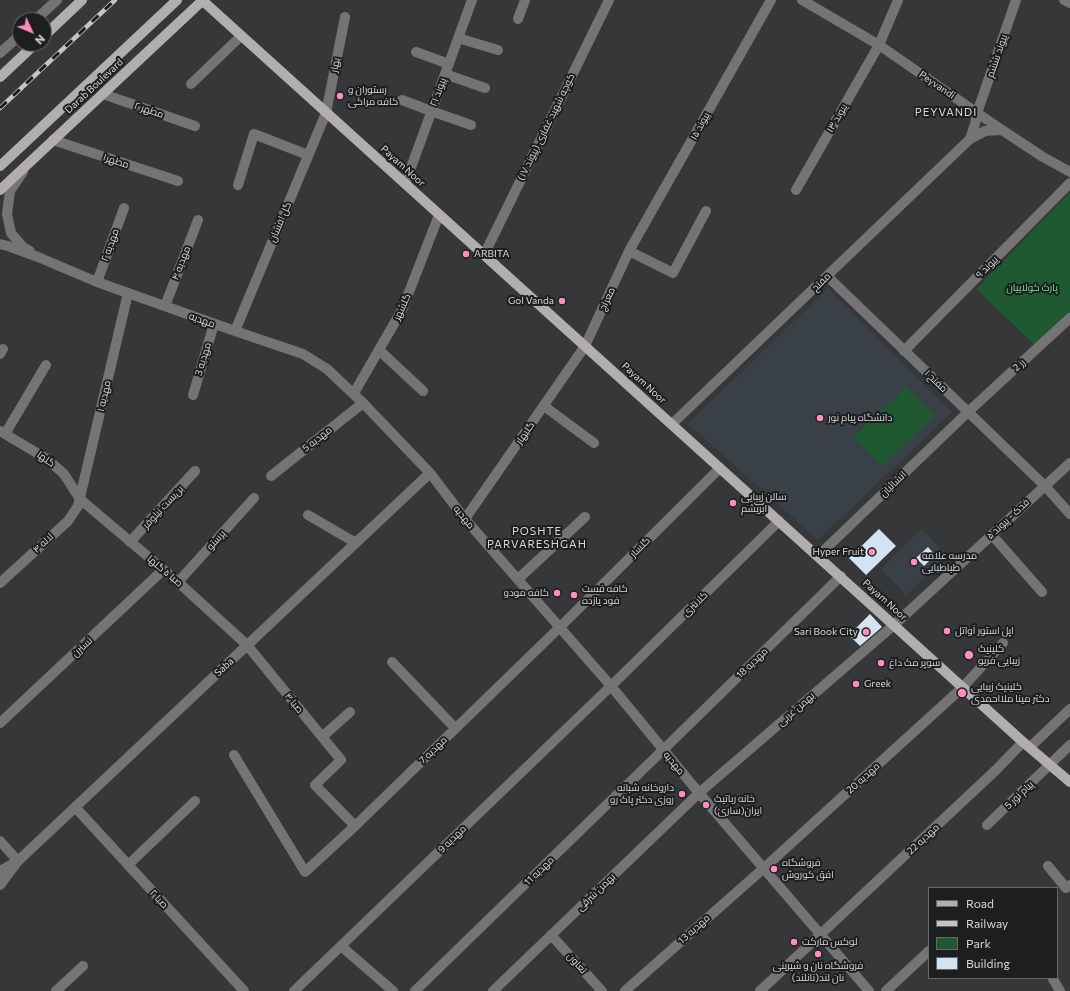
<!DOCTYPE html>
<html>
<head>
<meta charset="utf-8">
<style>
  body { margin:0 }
  #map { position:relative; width:1070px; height:991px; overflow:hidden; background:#353739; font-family:Commissioner,sans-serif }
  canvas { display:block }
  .legend { position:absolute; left:928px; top:887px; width:130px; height:92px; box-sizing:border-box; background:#1d1e1f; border:1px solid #676869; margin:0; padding:5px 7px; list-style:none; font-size:12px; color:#d7d8d9 }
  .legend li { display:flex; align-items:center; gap:8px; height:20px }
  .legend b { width:20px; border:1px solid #676869 }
  .north { position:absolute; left:12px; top:12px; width:40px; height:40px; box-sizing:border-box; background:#1d1e1f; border:1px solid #676869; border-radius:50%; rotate:134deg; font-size:11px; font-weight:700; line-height:16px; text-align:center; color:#d7d8d9 }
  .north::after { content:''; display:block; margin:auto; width:14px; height:18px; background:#fd8ebf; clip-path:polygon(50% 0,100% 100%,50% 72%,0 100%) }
</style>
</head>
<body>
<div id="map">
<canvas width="1070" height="991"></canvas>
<ul class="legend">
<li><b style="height:5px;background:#b2aeae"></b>Road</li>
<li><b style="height:5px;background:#c3c4c5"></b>Railway</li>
<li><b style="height:11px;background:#1e5932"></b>Park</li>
<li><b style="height:11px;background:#d4e3f1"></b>Building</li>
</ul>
<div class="north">N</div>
</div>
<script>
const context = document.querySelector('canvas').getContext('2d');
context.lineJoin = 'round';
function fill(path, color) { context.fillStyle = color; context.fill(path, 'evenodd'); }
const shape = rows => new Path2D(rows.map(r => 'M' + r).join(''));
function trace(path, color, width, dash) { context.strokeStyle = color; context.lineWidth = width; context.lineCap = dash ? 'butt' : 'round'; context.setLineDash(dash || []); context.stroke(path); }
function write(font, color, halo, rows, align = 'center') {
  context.font = font + ' Commissioner,Cairo,sans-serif'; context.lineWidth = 4; context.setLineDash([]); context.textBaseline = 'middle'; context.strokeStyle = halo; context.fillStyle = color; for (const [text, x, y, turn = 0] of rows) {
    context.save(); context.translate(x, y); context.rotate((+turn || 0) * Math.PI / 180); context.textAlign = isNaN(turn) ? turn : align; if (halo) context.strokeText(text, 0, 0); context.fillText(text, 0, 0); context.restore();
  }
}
fill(shape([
  [828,288,952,412,818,540,688,424],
  [922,529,947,555,906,595,881,569]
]), '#3a4047');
fill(shape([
  [1070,192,1070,313,1037,347,976,289],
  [906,387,935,416,881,466,853,437]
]), '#1e5932');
fill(shape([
  [879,529,896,546,866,575,849,558],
  [928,547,935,555,924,566,916,558],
  [870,614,882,627,860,646,849,635]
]), '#d4e3f1');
trace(shape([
  [802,0,879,45,1002,130,1043,157,1070,172],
  [1064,0,1070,3],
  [518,19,525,0],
  [35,20,57,0],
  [458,38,498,50],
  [416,52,449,64],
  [0,53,20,35],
  [445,74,485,88],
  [191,84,241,36],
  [103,94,195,126],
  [402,100,431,111,471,125],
  [970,139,975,124,977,113,1016,0],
  [53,140,178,181],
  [23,172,10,191,7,214,11,233,23,247,30,251],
  [405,184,472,0],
  [238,185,254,134,308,155],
  [796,190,879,45,898,0],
  [0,244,8,246,38,257,97,282,235,331,303,354,327,369,363,403,430,473,465,519,611,686,699,793,869,991],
  [629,251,673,273,706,211],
  [484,255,609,0],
  [827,276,1045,486,1070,514],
  [97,282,124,208],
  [165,306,198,220],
  [235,331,326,113,345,17],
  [379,350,423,391],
  [904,351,1070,183],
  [0,354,3,349],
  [354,393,402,310,439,215],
  [193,395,214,324],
  [544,406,594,443],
  [672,424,970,139,985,131,1002,130],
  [0,431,47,459,64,474,80,499,178,582,247,645,341,760,315,785,355,826],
  [5,434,46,365],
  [271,476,363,403],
  [308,515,356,543],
  [465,519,585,346,629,251,771,0],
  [992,535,1042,592],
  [130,542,195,471],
  [818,556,968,412,1070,318],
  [518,579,585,517],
  [178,582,254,498],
  [0,583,68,521,78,506,128,293],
  [392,662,455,728],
  [0,723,163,570],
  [322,737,350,712],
  [1030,747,1070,709],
  [234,755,305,872,355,826,560,627,720,468],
  [75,807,244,991],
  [987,825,1070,745],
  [0,841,18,861],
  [128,865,195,801],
  [1048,866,1066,888,1070,885],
  [0,871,14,863],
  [0,885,18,861,430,473],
  [551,935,602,991],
  [341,946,393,991],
  [1053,979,1060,991],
  [56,991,83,966],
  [294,991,611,686,779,521],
  [415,991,663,750,841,576],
  [493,991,699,793,894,625,1070,463],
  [625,991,764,868,963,687,1003,643],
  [760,991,996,770,1023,742],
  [886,991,929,951]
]), '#757373', 10);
trace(shape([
  [203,1,1023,742,1070,782],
  [44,36,82,0],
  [0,77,35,44],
  [0,166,177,0],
  [0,190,203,0]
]), '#b2aeae', 10);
const rail = shape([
  [0,108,115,0]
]);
trace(rail, '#c3c4c5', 4.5);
trace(rail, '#1d1e1f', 3, [9]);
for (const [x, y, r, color] of [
  [340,96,4,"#fd8ebf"],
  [466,254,4,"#fd8ebf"],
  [562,301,4,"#fd8ebf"],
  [820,418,4,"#fd8ebf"],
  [733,503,4,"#fd8ebf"],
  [872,552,4,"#fd8ebf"],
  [914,562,4,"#fd8ebf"],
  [557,593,4,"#fd8ebf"],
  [574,595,4,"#fd8ebf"],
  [947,631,4,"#fd8ebf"],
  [866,632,4,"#fd8ebf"],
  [969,655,5,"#fd8ebf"],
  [881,663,4,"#fd8ebf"],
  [856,684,4,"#fd8ebf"],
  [962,693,5,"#fd8ebf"],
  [682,794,4,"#fd8ebf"],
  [706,805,4,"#fd8ebf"],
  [774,869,4,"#fd8ebf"],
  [794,942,4,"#fd8ebf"],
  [818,954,4,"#fd8ebf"]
]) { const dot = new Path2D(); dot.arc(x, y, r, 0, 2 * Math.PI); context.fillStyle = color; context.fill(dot); trace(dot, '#1d1e1f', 1.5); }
write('10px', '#d7d8d9', '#1d1e1f', [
  ["پیوند ششم",997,56,-71],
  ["بهار",335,65,-79],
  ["Peyvandi",937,85,34],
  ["Darab Boulevard",94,86,-43],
  ["پیوند ۲۱",438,92,-70],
  ["مطهر ۲",149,110,19],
  ["پیوند ۱۳",837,118,-60],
  ["پیوند ۱۵",700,126,-61],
  ["کوچه شهید غفاری (پیوند ۱۷)",546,127,-64],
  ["مطهر۱",116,161,18],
  ["Payam Noor",403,166,42],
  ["گل افشان",280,222,-67],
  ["مهدیه ۲",110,245,-70],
  ["مهدیه ۴",181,263,-69],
  ["پیوند ۹",987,267,-45],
  ["مفتح",821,282,-44],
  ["معراج",607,299,-65],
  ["گلشهر",402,307,-65],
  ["مهدیه",202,320,20],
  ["مهدیه 3",203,359,-73],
  ["رز 2",1019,365,-43],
  ["مفتح ۱",936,381,44],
  ["Payam Noor",644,383,42],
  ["مهدیه ۱",104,396,-77],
  ["گلبهار",525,433,-55],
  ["مهدیه 5",317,439,-38],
  ["گلها",46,459,35],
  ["انشائیان",893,484,-44],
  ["بن‌بست نیلوفر",163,507,-47],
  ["مهدیه",464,517,51],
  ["فدک - پیوند ۵",1008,519,-43],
  ["پرستو",216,540,-48],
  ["لاله ۴",43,543,-43],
  ["گلسار",640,547,-45],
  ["صبا ۵ گلها",165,571,40],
  ["Payam Noor",885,600,42],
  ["کلانتری",695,604,-44],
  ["نسترن",82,647,-43],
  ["مهدیه 18",752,663,-44],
  ["Saba",224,667,-43],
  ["صبا ۴",294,703,51],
  ["بهمن غربی",796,709,-41],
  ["مهدیه 7",433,750,-44],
  ["مهدیه",674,763,51],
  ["مهدیه 20",863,778,-42],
  ["پیام نور 5",1019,795,-44],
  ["مهدیه 9",452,839,-44],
  ["مهدیه 22",923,839,-43],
  ["مهدیه 11",539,871,-44],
  ["بهمن شرقی",596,892,-44],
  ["صبا ۲",159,899,47],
  ["مهدیه 13",694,929,-42],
  ["تعاون",577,963,48]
]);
write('10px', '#d7d8d9', '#1d1e1f', [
  ["رستوران و",348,90],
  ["کافه مراکی",348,102],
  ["ARBITA",474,254],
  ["Gol Vanda",554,301,"right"],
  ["دانشگاه پیام نور",828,418],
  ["سالن زیبایی",741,497],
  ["ابریشم",741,509],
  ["Hyper Fruit",864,552,"right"],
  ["مدرسه علامه",922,556],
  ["طباطبایی",922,568],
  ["کافه فست",582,589],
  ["فود یازده",582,601],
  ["کافه مودو",549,593,"right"],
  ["اپل استور آواتل",955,631],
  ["Sari Book City",858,632,"right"],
  ["کلینیک",978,649],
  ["زیبایی فریو",978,661],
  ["سوپر مک داغ",889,663],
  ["Greek",864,684],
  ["کلینیک زیبایی",971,687],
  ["دکتر مینا ملااحمدی",971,699],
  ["داروخانه شبانه",674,788,"right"],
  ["روزی دکتر پاک رو",674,800,"right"],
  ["خانه رباتیک",714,799],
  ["ایران(ساری)",714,811],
  ["فروشگاه",782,863],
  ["افق کوروش",782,875],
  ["لوکس مارکت",802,942],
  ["فروشگاه نان و شیرینی",818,966,"center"],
  ["نان لند(نانلند)",818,978,"center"]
], 'left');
write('10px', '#71e694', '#1d1e1f', [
  ["پارک کولاییان",1032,288]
]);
context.letterSpacing = '1px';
write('11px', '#d7d8d9', '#1d1e1f', [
  ["PEYVANDI",946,112],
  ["POSHTE",537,531],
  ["PARVARESHGAH",537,544]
]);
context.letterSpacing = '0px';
</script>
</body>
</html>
